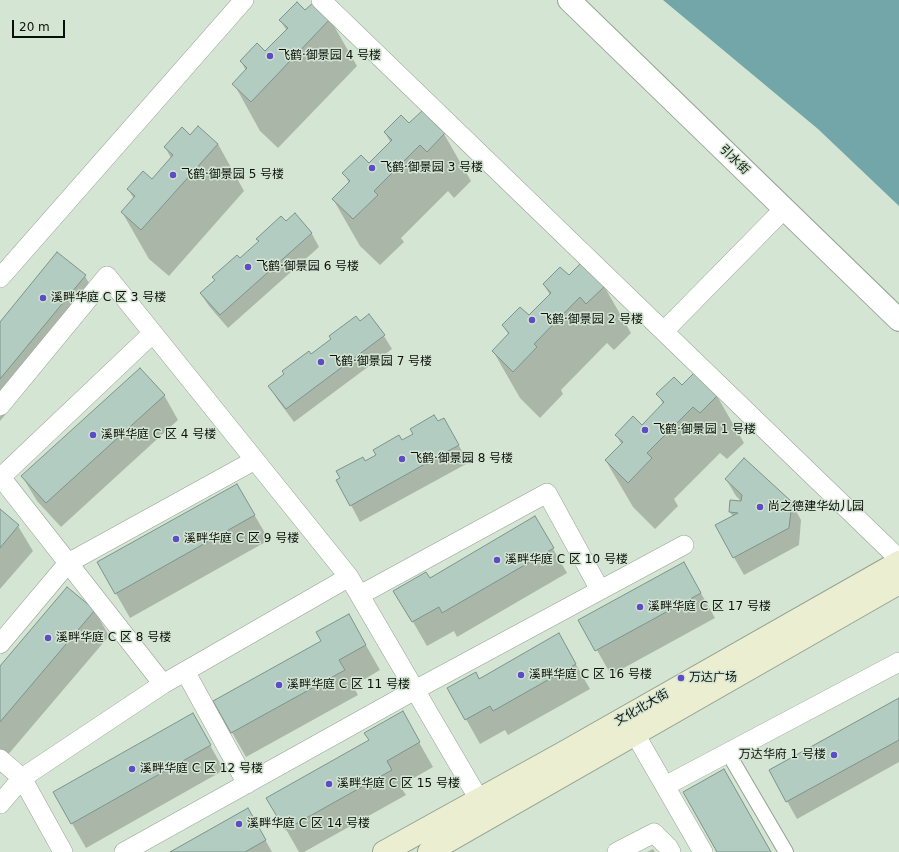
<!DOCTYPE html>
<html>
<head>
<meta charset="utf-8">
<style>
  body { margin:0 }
  #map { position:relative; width:899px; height:852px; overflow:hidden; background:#d5e5d3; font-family:"DejaVu Sans",sans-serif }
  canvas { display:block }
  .scale { position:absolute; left:12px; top:20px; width:53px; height:18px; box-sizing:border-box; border:2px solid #090f09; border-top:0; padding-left:5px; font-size:12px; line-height:14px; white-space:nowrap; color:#090f09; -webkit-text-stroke:3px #d5e5d3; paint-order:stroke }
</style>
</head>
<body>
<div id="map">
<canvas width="899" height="852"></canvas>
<div class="scale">20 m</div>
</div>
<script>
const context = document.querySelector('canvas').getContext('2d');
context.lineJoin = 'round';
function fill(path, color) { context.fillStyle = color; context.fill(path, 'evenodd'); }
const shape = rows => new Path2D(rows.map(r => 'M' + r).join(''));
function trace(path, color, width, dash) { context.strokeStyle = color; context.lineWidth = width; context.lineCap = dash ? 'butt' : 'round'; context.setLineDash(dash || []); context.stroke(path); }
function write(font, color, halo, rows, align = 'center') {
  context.font = font + ' "DejaVu Sans","Noto Sans SC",sans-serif'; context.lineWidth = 3; context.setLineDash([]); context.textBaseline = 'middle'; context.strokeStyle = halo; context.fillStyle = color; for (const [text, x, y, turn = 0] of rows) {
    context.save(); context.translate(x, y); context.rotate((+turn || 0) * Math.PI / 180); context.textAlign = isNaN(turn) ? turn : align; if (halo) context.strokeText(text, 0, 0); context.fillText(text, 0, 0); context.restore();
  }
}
fill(shape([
  [663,0,899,0,899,206,818,129]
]), '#73a6a8');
fill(shape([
  [305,11,330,19,357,66,278,148,260,131,234,84,246,71,241,61,266,53,287,31,280,20],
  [422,112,444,134,471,181,454,198,448,191,401,238,404,242,380,265,360,246,333,199,349,183,344,173,369,164,391,143,385,133,409,125],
  [190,137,218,144,244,191,169,276,149,259,122,212,134,199,128,189,152,180,171,158,165,147],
  [295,215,312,234,319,247,228,328,209,306,201,294,259,242,257,239,285,223],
  [85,276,99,301,0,421,0,323],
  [569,277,604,286,631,333,614,350,607,343,561,390,563,394,540,418,520,398,493,351,509,335,503,326,529,317,550,295,544,285],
  [369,315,384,336,392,349,294,422,277,399,270,386],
  [682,387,717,396,744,443,727,459,720,453,674,499,678,506,655,529,633,507,606,461,622,445,616,435,642,426,663,404,658,394],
  [164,395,178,420,61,527,37,501,22,476],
  [438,422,454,436,468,463,360,522,351,505,365,462],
  [726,479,791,502,801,520,799,545,744,575,716,526,733,517,730,512,731,501,742,502,736,496],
  [237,485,269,540,130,618,98,562],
  [0,510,18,526,33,551,0,589],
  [535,518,567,573,457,637,454,631,427,646,395,591,429,579],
  [68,588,95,611,109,636,6,757,0,752,0,667],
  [698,588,715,618,611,675,580,620],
  [559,635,590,689,508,735,505,730,480,744,449,689,479,680],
  [363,640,380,670,353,686,358,695,246,757,214,701],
  [899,700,899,762,797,819,787,801],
  [193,715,224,770,86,848,54,792],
  [416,737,433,767,400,786,406,795,304,852,299,852,268,798],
  [248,809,272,852,172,852],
  [653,849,655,852,647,852]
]), '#0003');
const building = shape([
  [297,2,305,10,314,2,331,18,251,102,232,84,247,68,240,61,257,43,265,51,288,28,279,20,297,2],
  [422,111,445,133,427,152,420,145,374,191,378,195,353,219,332,199,350,181,342,173,361,155,369,163,392,140,384,132,401,115,409,123,422,111],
  [198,126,218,144,141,230,121,212,135,196,127,189,143,171,152,179,173,155,164,147,182,127,190,135,198,126],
  [295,213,312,233,220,315,200,293,215,280,212,277,237,255,240,258,259,241,256,239,281,216,286,221,295,213],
  [57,252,86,275,0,379,0,322,57,252],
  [581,263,605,286,586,304,580,297,534,344,537,347,513,372,492,351,509,333,502,325,520,307,529,315,551,293,543,284,560,267,569,275,581,263],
  [369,314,385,335,286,409,268,386,284,374,282,371,309,351,311,354,331,339,329,336,356,316,360,321,369,314],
  [140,368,165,395,46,503,21,476,140,368],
  [695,372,718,395,700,413,693,407,647,453,652,458,628,483,605,460,623,442,615,435,633,416,642,425,664,402,656,394,674,377,682,385,695,372],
  [434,415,438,421,444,418,459,445,350,506,336,480,340,478,336,471,363,457,365,461,376,455,373,450,399,435,402,440,413,434,410,429,434,415],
  [744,458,792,502,789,528,733,558,715,525,738,513,729,512,730,500,741,501,742,495,725,479,744,458],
  [237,484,255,515,115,594,97,562,237,484],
  [0,509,19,525,0,548,0,509],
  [535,516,554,548,442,613,439,607,412,622,393,591,426,572,430,578,535,516],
  [684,562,701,593,595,651,578,620,684,562],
  [67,587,95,610,0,722,0,666,67,587],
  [349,614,366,645,339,660,345,670,231,733,213,701,321,641,316,632,349,614],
  [559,633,576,664,493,711,490,706,465,720,447,688,476,672,479,679,559,633],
  [899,698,899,740,786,802,769,770,899,698],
  [403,711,420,742,387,761,392,770,285,830,266,798,369,740,364,733,403,711],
  [193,713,211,745,71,824,53,792,193,713],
  [724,769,771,852,717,852,683,792,724,769],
  [248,808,266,840,245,852,170,852,248,808]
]);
fill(building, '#b2ccc2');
trace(building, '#7c948b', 1);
const pedestrian = shape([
  [728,753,786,852]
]);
const minor = shape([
  [321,0,899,559],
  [0,278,244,0],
  [664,331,784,209],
  [0,406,107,276,349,577,487,813],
  [0,476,163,684],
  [0,478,153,333],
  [360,595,547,493,600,590],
  [0,644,68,563,255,460],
  [185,671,247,784],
  [635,734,703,852],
  [0,759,22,778,63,852],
  [665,786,899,662],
  [0,804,22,778,163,684,349,577],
  [124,852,415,690,684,545],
  [617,852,654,833,668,847,671,852]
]);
const tertiary = shape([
  [569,0,899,320]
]);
const secondary = shape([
  [384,852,563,753,899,562],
  [429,852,899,583]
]);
trace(pedestrian, '#93a392', 16);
trace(minor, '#93a392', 20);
trace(tertiary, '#93a392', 24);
trace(secondary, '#93a392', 24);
trace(pedestrian, '#fff', 14);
trace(minor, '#fff', 19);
trace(tertiary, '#fff', 22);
trace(secondary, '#ebeed0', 22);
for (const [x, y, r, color] of [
  [270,56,4,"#5d4cc4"],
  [372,168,4,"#5d4cc4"],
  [173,175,4,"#5d4cc4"],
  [248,267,4,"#5d4cc4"],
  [43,298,4,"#5d4cc4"],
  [532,320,4,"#5d4cc4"],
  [321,362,4,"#5d4cc4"],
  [645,430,4,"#5d4cc4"],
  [93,435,4,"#5d4cc4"],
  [402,459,4,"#5d4cc4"],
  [760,507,4,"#5d4cc4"],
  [176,539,4,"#5d4cc4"],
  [497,560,4,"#5d4cc4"],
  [640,607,4,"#5d4cc4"],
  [48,638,4,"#5d4cc4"],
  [521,675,4,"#5d4cc4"],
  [681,678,4,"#5d4cc4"],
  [279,685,4,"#5d4cc4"],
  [834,755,4,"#5d4cc4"],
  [132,769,4,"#5d4cc4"],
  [329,784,4,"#5d4cc4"],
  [239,824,4,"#5d4cc4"]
]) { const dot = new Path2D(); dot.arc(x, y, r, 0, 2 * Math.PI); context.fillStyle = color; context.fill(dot); trace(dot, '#d5e5d3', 1.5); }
write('12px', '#090f09', '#d5e5d3', [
  ["飞鹤·御景园 4 号楼",278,56],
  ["飞鹤·御景园 3 号楼",380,168],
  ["飞鹤·御景园 5 号楼",181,175],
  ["飞鹤·御景园 6 号楼",256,267],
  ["溪畔华庭 C 区 3 号楼",51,298],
  ["飞鹤·御景园 2 号楼",540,320],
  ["飞鹤·御景园 7 号楼",329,362],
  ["飞鹤·御景园 1 号楼",653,430],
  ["溪畔华庭 C 区 4 号楼",101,435],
  ["飞鹤·御景园 8 号楼",410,459],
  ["尚之德建华幼儿园",768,507],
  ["溪畔华庭 C 区 9 号楼",184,539],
  ["溪畔华庭 C 区 10 号楼",505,560],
  ["溪畔华庭 C 区 17 号楼",648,607],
  ["溪畔华庭 C 区 8 号楼",56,638],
  ["溪畔华庭 C 区 16 号楼",529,675],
  ["万达广场",689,678],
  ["溪畔华庭 C 区 11 号楼",287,685],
  ["万达华府 1 号楼",826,755,"right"],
  ["溪畔华庭 C 区 12 号楼",140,769],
  ["溪畔华庭 C 区 15 号楼",337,784],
  ["溪畔华庭 C 区 14 号楼",247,824]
], 'left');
write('12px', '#090f09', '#d5e5d3', [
  ["引水街",734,160,44],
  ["文化北大街",642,708,-30]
]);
</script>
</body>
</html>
